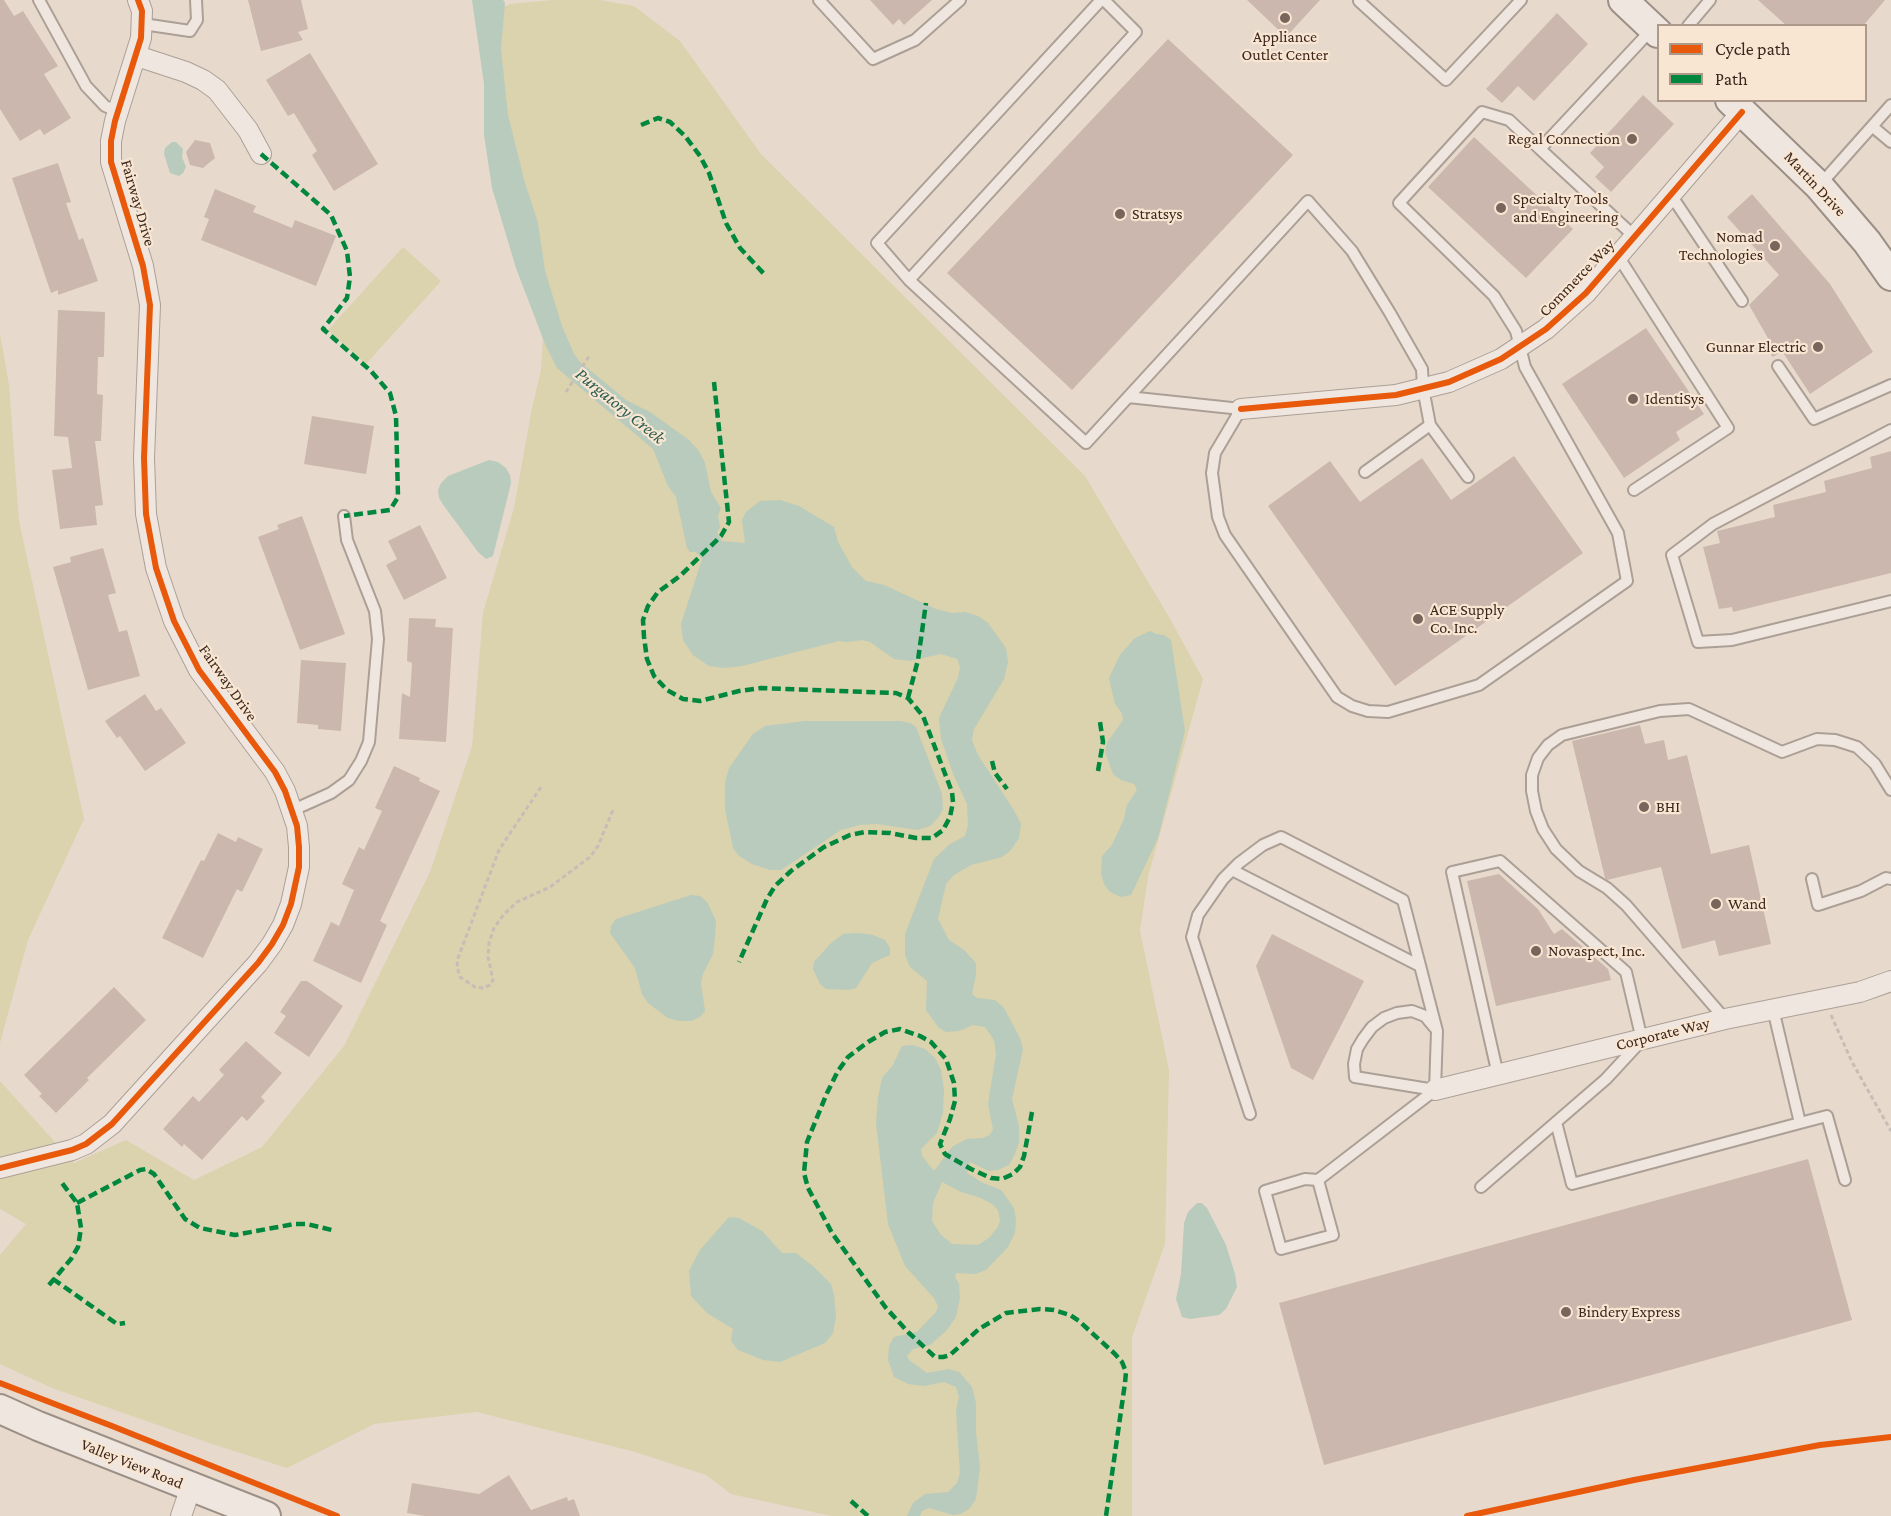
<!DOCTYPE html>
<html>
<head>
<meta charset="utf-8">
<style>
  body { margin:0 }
  #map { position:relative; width:1891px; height:1516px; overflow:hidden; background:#e7dacd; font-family:"Crimson Pro",serif }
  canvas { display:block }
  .legend { position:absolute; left:1657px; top:24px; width:210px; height:78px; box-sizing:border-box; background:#f8e6d2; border:2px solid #ad998a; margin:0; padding:8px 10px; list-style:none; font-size:18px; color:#3c261d }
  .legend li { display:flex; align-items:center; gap:12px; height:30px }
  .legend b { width:30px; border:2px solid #ad998a }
</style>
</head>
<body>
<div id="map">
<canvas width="1891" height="1516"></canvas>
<ul class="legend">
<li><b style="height:8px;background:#e8590c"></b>Cycle path</li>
<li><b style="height:8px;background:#00873e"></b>Path</li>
</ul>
</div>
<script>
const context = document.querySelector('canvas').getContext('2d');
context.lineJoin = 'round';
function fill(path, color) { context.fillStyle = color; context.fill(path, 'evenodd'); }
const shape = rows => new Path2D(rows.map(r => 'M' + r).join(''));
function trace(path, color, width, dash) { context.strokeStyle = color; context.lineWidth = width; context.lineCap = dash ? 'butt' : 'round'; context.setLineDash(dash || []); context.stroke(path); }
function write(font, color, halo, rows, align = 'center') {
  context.font = font + ' "Crimson Pro",serif'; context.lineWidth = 4.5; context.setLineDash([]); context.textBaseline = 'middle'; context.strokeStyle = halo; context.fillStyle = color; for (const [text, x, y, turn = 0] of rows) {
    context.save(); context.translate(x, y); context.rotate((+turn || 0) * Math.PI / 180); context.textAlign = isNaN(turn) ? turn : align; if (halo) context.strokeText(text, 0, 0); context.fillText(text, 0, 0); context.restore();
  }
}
fill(shape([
  [553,0,600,0,634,6,680,41,761,154,1085,476,1169,617,1203,679,1148,877,1140,931,1169,1070,1165,1244,1132,1337,1132,1516,831,1516,731,1494,706,1475,635,1452,477,1412,374,1424,287,1468,212,1444,52,1388,0,1364,0,1255,26,1224,0,1209,0,1081,74,1163,126,1140,194,1180,262,1147,344,1046,430,872,472,746,483,613,514,508,532,408,541,370,544,319,485,16,510,4],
  [403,247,441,281,366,364,328,330],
  [0,334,9,385,19,521,84,819,28,940,0,1043]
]), '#dbd2ae');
fill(shape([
  [472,0,503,0,505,3,501,49,508,115,525,183,538,223,545,271,562,326,574,354,580,362,626,400,650,412,689,440,699,451,705,463,711,492,721,508,718,516,720,527,717,533,722,541,745,543,742,520,746,512,760,501,780,500,799,506,834,527,838,542,852,567,866,581,884,585,936,609,952,613,965,612,978,616,988,623,1006,648,1008,662,1004,679,974,729,972,740,978,755,1015,812,1021,824,1019,838,1011,850,1002,857,971,865,954,875,946,884,938,919,949,940,964,950,976,963,976,975,972,994,977,998,995,1000,1004,1008,1020,1038,1023,1049,1012,1099,1019,1126,1019,1142,1015,1154,1009,1165,998,1170,989,1171,970,1162,967,1173,983,1183,1001,1190,1014,1208,1016,1220,1015,1233,1008,1247,986,1270,975,1274,956,1273,955,1277,959,1284,960,1298,956,1317,946,1331,930,1345,913,1349,907,1356,909,1360,927,1373,949,1369,959,1372,972,1387,976,1403,976,1433,980,1467,976,1499,970,1508,961,1514,953,1515,929,1508,922,1511,920,1516,907,1516,913,1503,925,1494,948,1492,957,1483,960,1473,956,1411,959,1397,956,1387,944,1382,924,1386,908,1384,894,1377,888,1360,889,1346,894,1337,917,1332,936,1312,938,1306,934,1298,905,1266,888,1224,876,1123,878,1098,882,1078,893,1065,902,1046,913,1045,925,1049,935,1058,941,1070,944,1090,943,1112,937,1133,921,1149,922,1156,934,1171,953,1146,967,1139,983,1138,990,1135,993,1129,988,1104,996,1054,994,1040,985,1027,973,1025,959,1031,946,1032,939,1028,926,1010,927,981,910,967,905,955,905,934,934,859,950,844,965,836,968,825,967,804,954,776,941,739,939,718,958,678,960,667,957,659,941,654,910,661,894,659,870,642,862,640,847,642,839,641,742,666,724,668,709,666,693,655,683,640,681,624,702,559,696,552,690,552,687,548,676,497,668,486,653,449,557,368,545,344,516,268,492,188,484,135,484,84],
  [942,1182,961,1192,981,1198,992,1204,998,1210,1000,1220,998,1227,989,1238,978,1245,952,1244,941,1235,932,1221,933,1203],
  [172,142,176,142,183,149,182,157,186,167,183,173,179,176,170,173,164,154,165,148],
  [489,460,498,462,506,468,510,475,511,483,493,556,486,559,478,552,444,506,439,498,438,490,441,483,448,476],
  [1150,631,1156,634,1164,635,1171,640,1185,731,1158,838,1131,895,1121,897,1110,892,1104,884,1101,873,1102,856,1112,845,1124,819,1127,805,1137,790,1134,784,1121,780,1113,774,1105,752,1107,743,1123,720,1122,713,1115,704,1109,678,1120,655,1135,638],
  [805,721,900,721,910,723,916,727,942,794,943,809,938,818,930,826,918,830,877,824,859,825,841,830,781,870,770,870,752,864,739,856,733,848,725,809,725,783,729,768,753,734,765,726],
  [691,895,700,896,707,902,716,921,715,937,713,954,703,974,701,983,705,1011,700,1017,691,1021,679,1021,668,1018,648,1003,642,994,635,968,610,933,611,926,616,919],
  [859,933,873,935,885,940,890,948,890,955,872,963,856,988,848,990,826,989,820,984,813,969,814,962,831,943,843,934],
  [1197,1203,1202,1203,1207,1208,1226,1245,1235,1274,1237,1287,1226,1309,1219,1315,1190,1319,1182,1317,1176,1299,1181,1274,1184,1223,1188,1212],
  [729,1217,739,1218,762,1231,782,1253,796,1253,814,1267,831,1284,834,1295,836,1317,833,1333,825,1343,780,1362,763,1360,738,1350,731,1341,733,1329,707,1313,691,1296,689,1271,700,1250]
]), '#b8cbbc');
fill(shape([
  [0,0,4,0,14,16,23,11,58,66,44,74,71,118,44,135,40,129,20,141,0,109],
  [248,0,301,0,308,29,298,32,303,40,261,51],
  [870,0,932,0,904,25,899,19,893,25],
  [1247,0,1320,0,1286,37],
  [1758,0,1885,0,1863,26,1787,26],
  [1557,13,1588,44,1534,101,1518,86,1502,103,1486,89],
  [1168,39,1293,155,1072,390,947,273],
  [310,53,378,164,334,191,312,155,317,151,294,113,288,116,266,80],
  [1643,95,1674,124,1611,192,1595,177,1604,167,1590,153],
  [1474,137,1573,229,1526,278,1428,187],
  [195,140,210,143,215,158,203,168,190,165,186,152],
  [58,163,71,202,66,203,79,240,83,238,98,281,58,295,58,290,51,293,12,178],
  [215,189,256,206,253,212,292,228,295,220,336,236,316,286,201,240,209,219,204,217],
  [1752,194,1830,284,1873,352,1810,394,1782,351,1773,357,1764,344,1769,340,1749,305,1779,275,1727,217],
  [58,310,105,312,104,357,98,357,97,394,103,395,101,441,95,441,103,505,95,506,97,525,60,529,52,470,72,468,68,437,54,436],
  [1646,328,1704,414,1676,432,1680,440,1624,478,1562,384],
  [312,416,374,426,366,474,304,464],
  [1891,451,1891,573,1733,612,1732,607,1719,609,1703,547,1720,543,1717,531,1775,517,1773,505,1826,492,1824,481,1872,468,1870,457],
  [1514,456,1583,553,1395,686,1268,506,1330,461,1360,502,1422,458,1451,500],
  [302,516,345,634,300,650,258,537,279,529,277,525],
  [420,525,447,578,404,600,386,565,397,559,388,541],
  [103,548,116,593,108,595,119,632,127,630,140,676,88,690,53,567,71,562,70,557],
  [409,618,436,619,435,627,453,628,446,742,399,739,402,693,410,697,412,663,407,661],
  [301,660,346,663,341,731,318,729,318,725,297,723],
  [145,694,156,711,161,708,186,743,145,771,120,736,117,738,105,721],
  [1640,725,1645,744,1664,740,1668,760,1687,755,1711,854,1749,845,1771,944,1719,956,1715,940,1682,949,1661,867,1607,880,1605,878,1572,741],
  [394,766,420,778,419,781,440,791,380,921,387,925,361,983,313,961,331,922,339,926,354,890,342,884,359,847,364,850,382,811,375,808],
  [218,833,236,842,238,837,263,849,242,892,237,889,203,958,162,938,201,860,204,861],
  [1499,874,1538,909,1554,934,1562,929,1608,969,1611,980,1496,1006,1467,881],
  [1272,934,1364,981,1313,1080,1291,1068,1256,966],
  [301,981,307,981,343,1006,309,1057,274,1033,286,1016,280,1012],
  [114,987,146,1020,87,1078,89,1080,56,1113,39,1096,42,1094,24,1075],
  [246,1041,282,1073,261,1097,265,1101,247,1121,242,1116,202,1160,184,1144,182,1147,163,1129,193,1096,199,1102,224,1075,219,1070],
  [1808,1159,1852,1320,1324,1465,1279,1303],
  [509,1475,531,1510,567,1497,568,1501,574,1499,580,1516,425,1516,407,1513,412,1483,479,1494]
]), '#cbb7ad');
const lane = shape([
  [39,0,86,86,105,106,118,112],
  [819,0,873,59,915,40,960,0],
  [1101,0,877,243,909,280,1086,443,1308,201,1352,251,1390,313,1422,369,1423,388,1430,425,1468,477],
  [1359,1,1446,80,1521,0],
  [143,24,190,31,197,20,196,0],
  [1688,26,1710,0],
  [1873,127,1891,142],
  [1819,186,1891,105],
  [1671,195,1742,301],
  [1635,237,1540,149,1653,28],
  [1618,256,1728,428,1634,490],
  [909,280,1136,32,1104,0],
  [1778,366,1814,419,1891,385],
  [1128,397,1241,409,1215,453,1212,473,1218,517,1225,535,1337,697,1352,706,1368,711,1388,712,1479,685,1627,581,1618,533,1525,367,1516,331,1494,296,1399,203,1482,112,1509,120,1540,149],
  [1891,430,1713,524,1672,555,1698,642,1732,640,1891,601],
  [1365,472,1430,425],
  [293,810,331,793,349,780,361,761,369,742,378,639,375,611,347,540,344,516],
  [1232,870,1420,966],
  [1812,879,1818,905,1861,891,1886,878,1891,879],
  [1725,1019,1626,905,1607,888,1579,871,1556,849,1543,829,1536,811,1532,791,1532,775,1538,758,1548,745,1562,735,1660,711,1689,709,1782,752,1817,739,1835,740,1857,747,1875,764,1891,790],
  [1435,1090,1355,1077,1354,1064,1357,1049,1363,1039,1372,1027,1384,1018,1397,1013,1412,1011,1425,1016,1435,1028],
  [1250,1114,1192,937,1198,915,1223,879,1239,863,1263,845,1281,837,1403,900,1437,1031,1435,1090],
  [1556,1122,1572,1184,1800,1123,1773,1009],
  [1800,1123,1827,1116,1845,1180],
  [1318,1180,1333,1235,1281,1249,1265,1191,1305,1179,1318,1180,1435,1090],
  [1481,1187,1606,1079,1642,1040,1626,972,1500,861,1452,872,1498,1075]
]);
const street = shape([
  [137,56,186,72,203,80,217,90,248,130,261,154],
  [1241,409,1396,395,1449,382,1501,359,1546,329,1586,293,1742,112],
  [1435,1090,1725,1019,1860,992,1891,981],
  [0,1168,72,1150,86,1144,112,1124,258,963,272,944,283,925,291,904,299,867,299,847,297,826,285,791,275,772,199,670,174,621,156,568,146,514,144,458,150,305,143,266,111,162,111,141,115,121,141,38,142,11,138,0],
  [181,1516,191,1487]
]);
const secondary = shape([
  [1623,0,1658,33],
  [1730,100,1819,186,1867,242,1891,276],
  [0,1409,38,1426,266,1516]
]);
trace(lane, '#ac9f96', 14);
trace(street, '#ac9f96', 22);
trace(secondary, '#9c8f86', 32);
trace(shape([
  [566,392,590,355],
  [541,787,499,850,458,958,457,967,460,977,475,987,483,988,490,985,493,980,488,957,489,943,494,928,504,914,517,902,550,887,590,857,598,846,613,810],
  [1831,1015,1852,1062,1891,1131]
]), '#c7bdb6', 3, [4.5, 3]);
trace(lane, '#efe7df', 10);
trace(street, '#efe7df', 20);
trace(secondary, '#efe7df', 28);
trace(shape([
  [641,125,658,118,670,122,685,136,700,156,709,173,726,223,740,248,765,275],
  [261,154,331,215,347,251,350,277,347,298,323,329,371,371,390,393,396,416,398,497,390,510,344,516],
  [714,382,729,522,721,536,680,576,658,592,648,606,643,620,644,637,647,659,654,676,667,690,683,699,700,701,739,691,761,688,896,693,908,698,923,716,952,792,953,802,950,817,943,830,932,838,916,838,890,833,865,832,850,835,824,847,791,871,775,886,767,899,739,962],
  [908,698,918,660,926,603],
  [992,761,995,773,1007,789],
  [1098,771,1103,742,1100,722],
  [1032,1112,1024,1156,1020,1167,1013,1174,1002,1179,991,1178,971,1169,945,1154,940,1144,950,1119,955,1101,954,1083,946,1059,931,1042,920,1036,900,1029,885,1032,868,1042,848,1057,838,1071,827,1093,807,1142,804,1173,808,1188,832,1233,886,1308,909,1333,935,1357,943,1357,950,1355,979,1329,1006,1313,1040,1309,1054,1310,1070,1315,1079,1321,1115,1354,1122,1362,1126,1372,1125,1383,1106,1516],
  [77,1203,140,1170,146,1169,154,1174,185,1219,200,1228,235,1235,294,1224,307,1224,332,1230],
  [53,1279,117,1324,125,1323],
  [49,1285,71,1259,78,1247,81,1228,77,1203,62,1183],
  [851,1501,868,1516]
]), '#00873e', 4.5, [9, 4.5]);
trace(shape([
  [1241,409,1396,395,1449,382,1501,359,1546,329,1586,293,1742,112],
  [0,1168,72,1150,86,1144,112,1124,258,963,272,944,283,925,291,904,299,867,299,847,297,826,285,791,275,772,199,670,174,621,156,568,146,514,144,458,150,305,143,266,111,162,111,141,115,121,141,38,142,11,138,0],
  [0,1383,112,1426,337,1516],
  [1467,1516,1634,1480,1820,1445,1891,1437]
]), '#e8590c', 6);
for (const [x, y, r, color] of [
  [1285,18,6,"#78655b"],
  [1632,139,6,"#78655b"],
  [1501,208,6,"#78655b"],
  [1120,214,6,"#78655b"],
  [1775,246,6,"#78655b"],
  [1818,347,6,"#78655b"],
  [1633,399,6,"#78655b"],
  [1418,619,6,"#78655b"],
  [1644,807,6,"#78655b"],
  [1716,904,6,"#78655b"],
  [1536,951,6,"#78655b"],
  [1566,1312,6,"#78655b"]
]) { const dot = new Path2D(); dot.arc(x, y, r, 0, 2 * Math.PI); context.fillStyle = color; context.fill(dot); trace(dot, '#f8e6d2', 2); }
write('16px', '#3c261d', '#f8e6d2', [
  ["Appliance",1285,37,"center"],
  ["Outlet Center",1285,55,"center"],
  ["Regal Connection",1620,139,"right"],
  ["Specialty Tools",1513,199],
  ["and Engineering",1513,217],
  ["Stratsys",1132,214],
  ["Nomad",1763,237,"right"],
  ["Technologies",1763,255,"right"],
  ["Gunnar Electric",1806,347,"right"],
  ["IdentiSys",1645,399],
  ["ACE Supply",1430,610],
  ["Co. Inc.",1430,628],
  ["BHI",1656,807],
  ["Wand",1728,904],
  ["Novaspect, Inc.",1548,951],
  ["Bindery Express",1578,1312]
], 'left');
write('16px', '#3c261d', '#f8e6d2', [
  ["Martin Drive",1815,184,47],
  ["Fairway Drive",138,203,74],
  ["Commerce Way",1577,278,-46],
  ["Fairway Drive",228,683,55],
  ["Corporate Way",1663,1034,-14],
  ["Valley View Road",132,1464,22]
]);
write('italic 18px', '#2b5d50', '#f8e6d2', [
  ["Purgatory Creek",620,406,39]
]);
</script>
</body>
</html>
